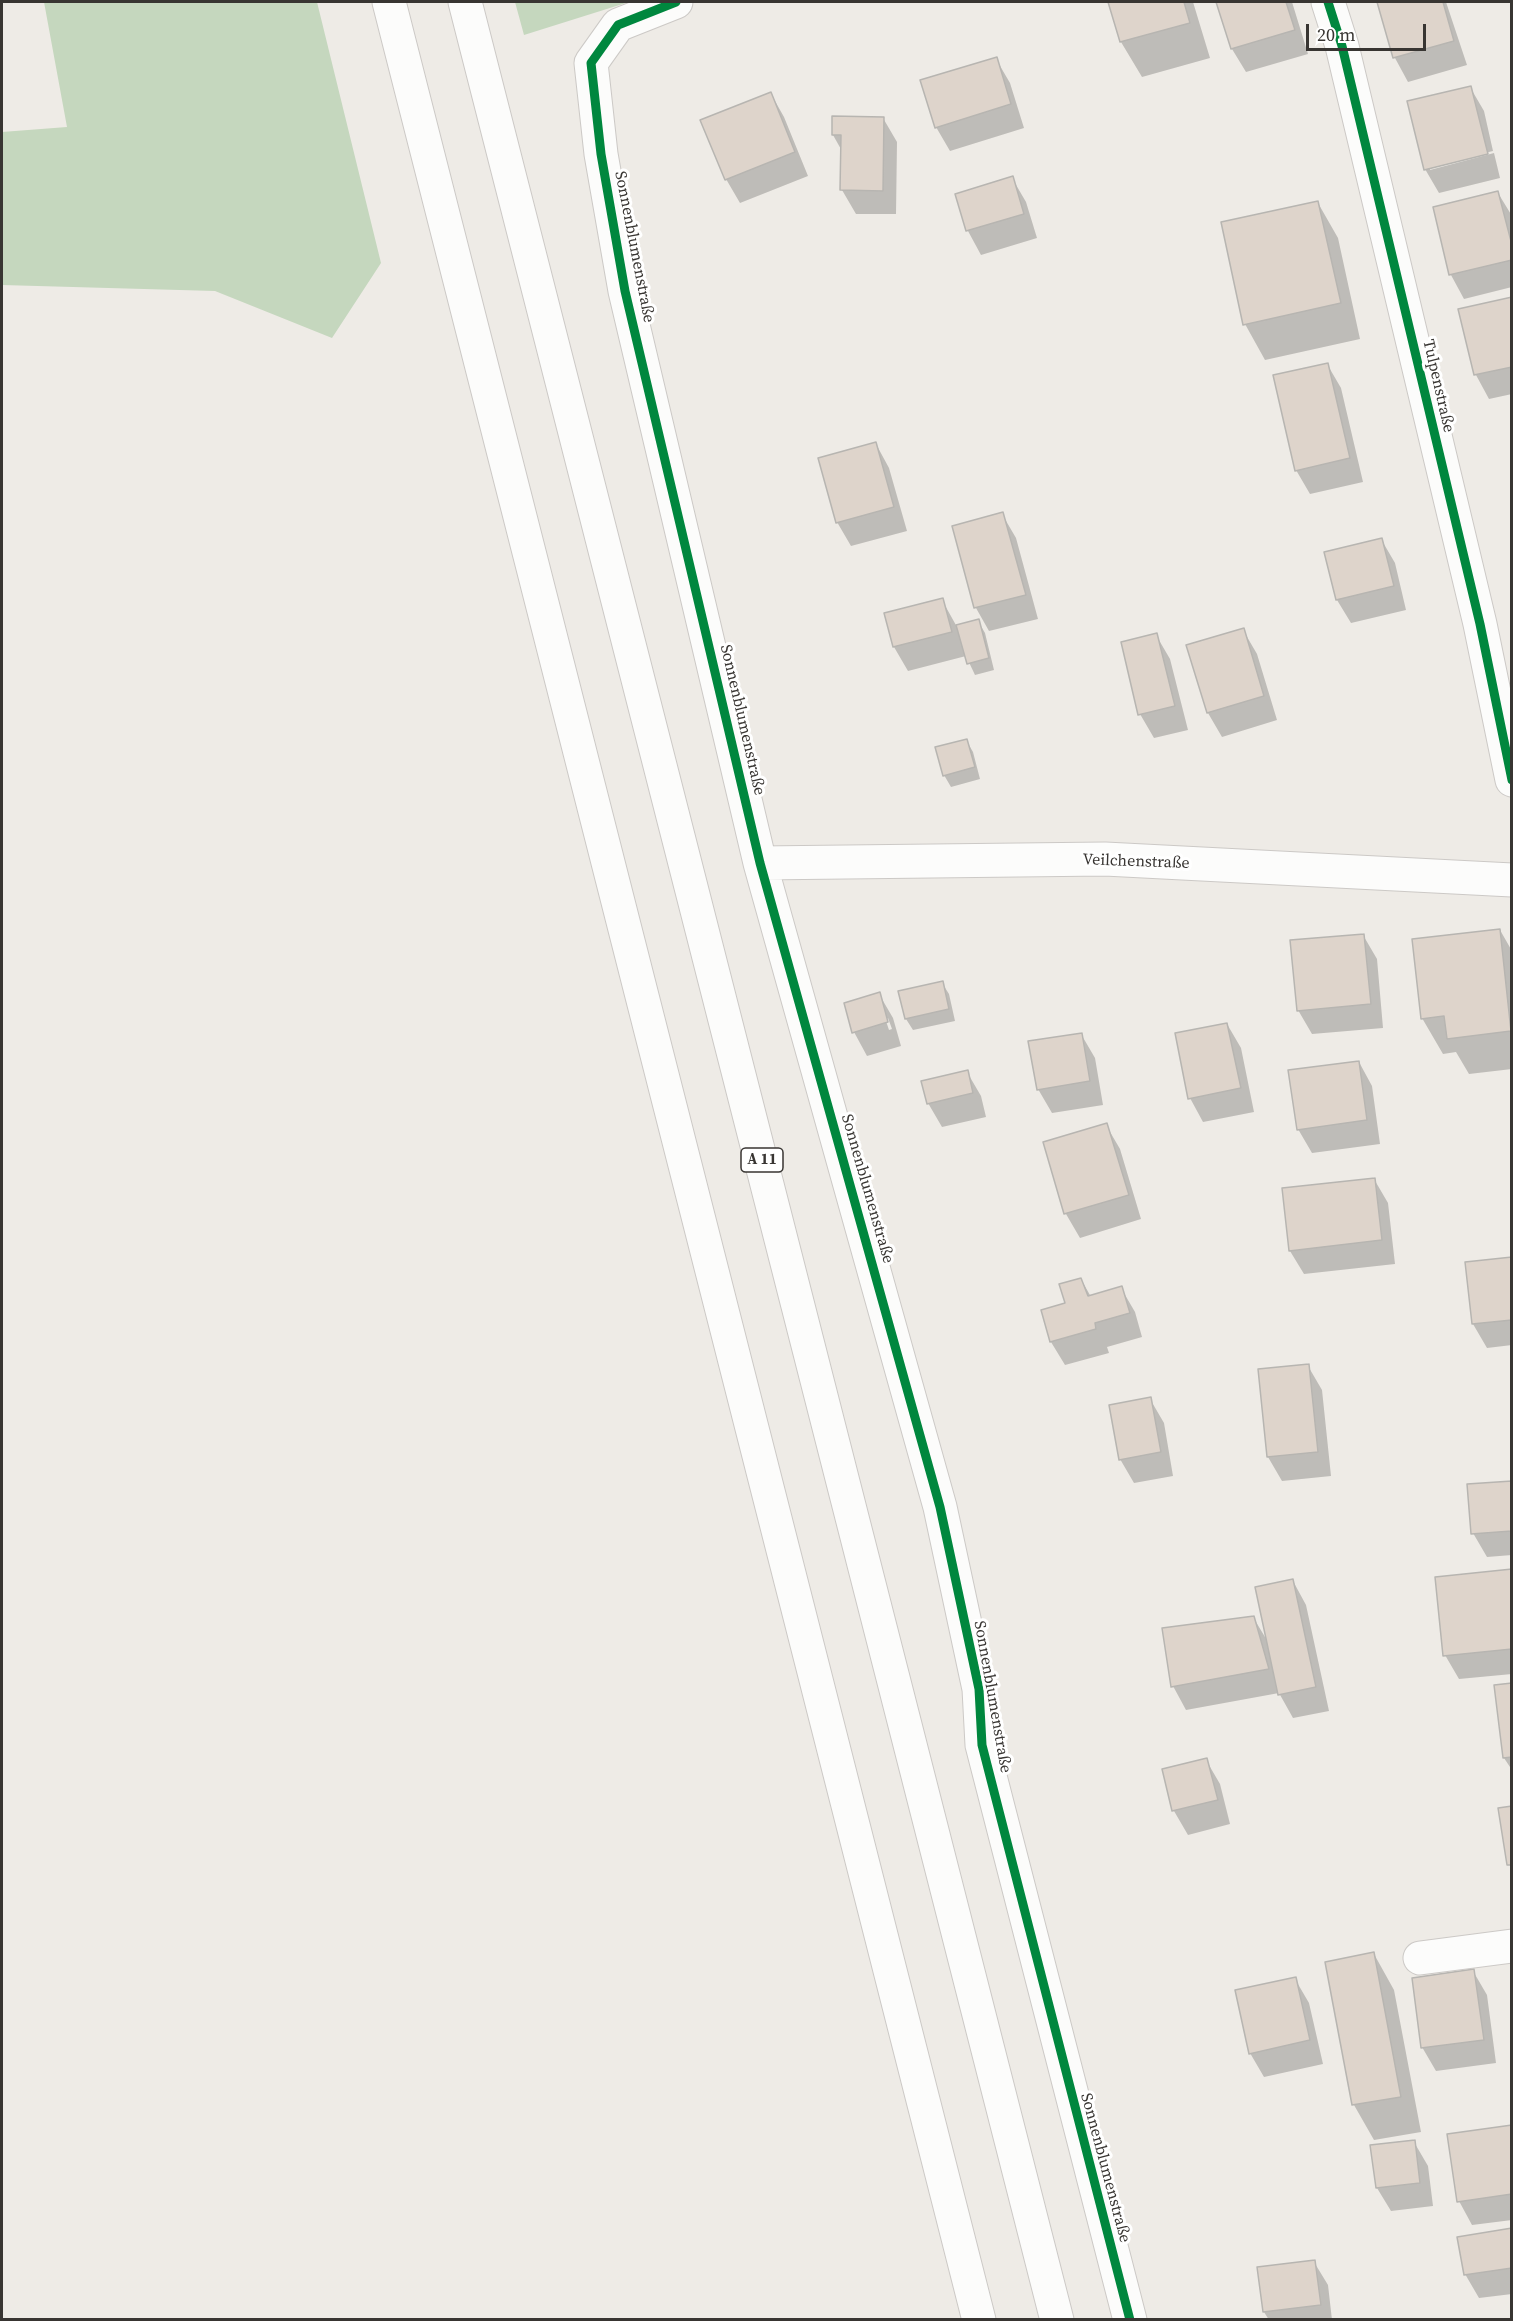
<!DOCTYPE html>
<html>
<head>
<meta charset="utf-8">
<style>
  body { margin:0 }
  #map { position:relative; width:1513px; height:2321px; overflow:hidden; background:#eeebe6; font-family:"Source Serif 4",serif }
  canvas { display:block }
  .frame { position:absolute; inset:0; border:3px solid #383532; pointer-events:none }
  .scale { position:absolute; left:1306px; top:24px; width:120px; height:27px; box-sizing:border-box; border:3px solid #383532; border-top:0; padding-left:8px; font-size:18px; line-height:21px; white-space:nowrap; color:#383532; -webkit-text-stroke:4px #fff; paint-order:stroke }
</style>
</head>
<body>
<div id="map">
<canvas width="1513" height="2321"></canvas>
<div class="frame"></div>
<div class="scale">20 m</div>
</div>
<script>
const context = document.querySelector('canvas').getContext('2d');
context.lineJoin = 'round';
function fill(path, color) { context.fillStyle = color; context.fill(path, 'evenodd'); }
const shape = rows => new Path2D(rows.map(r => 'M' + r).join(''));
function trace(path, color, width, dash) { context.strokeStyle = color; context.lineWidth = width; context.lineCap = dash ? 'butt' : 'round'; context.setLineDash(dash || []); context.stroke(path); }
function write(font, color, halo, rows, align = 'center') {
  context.font = font + ' "Source Serif 4",serif'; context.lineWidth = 6; context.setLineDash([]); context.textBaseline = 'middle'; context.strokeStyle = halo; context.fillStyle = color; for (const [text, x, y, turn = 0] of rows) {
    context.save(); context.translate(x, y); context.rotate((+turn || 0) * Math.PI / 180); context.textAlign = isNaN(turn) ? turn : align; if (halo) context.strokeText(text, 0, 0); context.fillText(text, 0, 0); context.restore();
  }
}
fill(shape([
  [44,2,317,2,381,263,332,338,215,291,2,285,2,132,67,127],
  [515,2,629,2,524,35]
]), '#c5d7be');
fill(shape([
  [1109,2,1193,2,1210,58,1142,77,1121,42],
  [1218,2,1292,2,1308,54,1246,72,1232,49],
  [1379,2,1446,2,1467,65,1408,82,1395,58],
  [996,59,1010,83,1024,128,950,151,936,127],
  [1470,87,1484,111,1493,151,1430,166,1430,170,1494,153,1500,178,1439,193,1425,169],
  [771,94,784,117,808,176,740,203,726,179],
  [883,118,897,142,896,214,856,214,842,190,842,151,833,135],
  [1012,178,1026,202,1037,238,981,255,968,231,957,195],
  [1498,193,1512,216,1512,287,1464,299,1451,275,1434,208],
  [1318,203,1338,238,1360,339,1265,360,1245,324],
  [1512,298,1512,394,1489,399,1476,375],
  [1327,364,1341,388,1363,482,1310,494,1296,470],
  [876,444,889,468,907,531,851,546,837,522],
  [1002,514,1016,538,1038,619,989,631,976,608],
  [1381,539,1395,563,1406,610,1351,623,1337,600],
  [942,600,957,627,978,621,985,633,994,670,975,675,966,656,908,671,894,647,886,615],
  [1243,630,1257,654,1277,720,1222,737,1208,713,1188,646],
  [1156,635,1170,659,1188,730,1154,738,1140,714],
  [966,740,973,752,980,779,951,787,944,775],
  [1500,930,1512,951,1512,1069,1469,1074,1456,1052,1443,1054,1422,1018],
  [1363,935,1377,959,1383,1028,1312,1034,1298,1010],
  [942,983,949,994,955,1021,913,1030,906,1019,900,992],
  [879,994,893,1018,901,1046,867,1056,854,1032],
  [885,1018,888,1018,892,1029,889,1030],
  [1227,1024,1241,1048,1254,1112,1203,1122,1190,1098],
  [1081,1034,1095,1058,1103,1105,1052,1113,1038,1089],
  [1359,1062,1372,1086,1380,1144,1312,1153,1298,1129],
  [967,1072,981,1096,986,1117,942,1127,928,1103],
  [1106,1125,1120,1149,1141,1219,1080,1238,1066,1214,1045,1143],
  [1374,1179,1388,1203,1395,1264,1304,1274,1290,1251],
  [1512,1259,1512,1345,1487,1348,1473,1324],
  [1081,1279,1091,1297,1121,1288,1135,1312,1142,1337,1107,1347,1109,1353,1065,1365,1051,1342,1067,1304],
  [1308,1366,1322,1390,1331,1476,1282,1481,1268,1457],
  [1150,1399,1164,1423,1173,1476,1134,1483,1120,1459],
  [1512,1482,1512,1555,1487,1557,1473,1533],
  [1512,1571,1512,1674,1459,1679,1445,1655],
  [1293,1581,1306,1605,1329,1711,1293,1718,1279,1693,1186,1710,1173,1686,1253,1617,1268,1642],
  [1512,1684,1512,1770,1504,1758],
  [1206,1760,1220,1784,1230,1824,1188,1835,1174,1811,1164,1771],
  [1374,1954,1394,1990,1421,2132,1374,2140,1354,2105,1327,1963],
  [1473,1971,1487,1995,1496,2063,1436,2071,1422,2047],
  [1295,1979,1309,2003,1323,2064,1264,2077,1250,2053],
  [1512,2127,1512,2220,1472,2225,1459,2201],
  [1414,2142,1428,2166,1433,2206,1391,2211,1377,2188],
  [1512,2230,1512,2294,1479,2298,1465,2274],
  [1314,2262,1328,2285,1332,2320,1269,2320,1264,2312,1259,2269]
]), '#0003');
const building = shape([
  [1108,2,1184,2,1190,23,1120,42,1108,2],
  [1216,2,1286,2,1295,30,1231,49,1216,2],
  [1377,2,1443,2,1454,41,1393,58,1377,2],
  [997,57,1011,104,935,128,920,80,997,57],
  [1471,86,1488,154,1424,170,1407,101,1471,86],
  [771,92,795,152,725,180,700,120,771,92],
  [832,116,884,117,883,191,840,190,841,135,832,135,832,116],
  [1013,176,1024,214,966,231,955,194,1013,176],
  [1498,191,1512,245,1512,260,1449,275,1433,207,1498,191],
  [1318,201,1341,303,1243,325,1221,222,1318,201],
  [1512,297,1512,367,1474,375,1458,309,1512,297],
  [1328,363,1350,458,1295,471,1273,375,1328,363],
  [876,442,894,507,836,523,818,458,876,442],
  [1003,512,1026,595,974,608,952,526,1003,512],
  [1382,538,1394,586,1336,600,1324,552,1382,538],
  [943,598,952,632,893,647,884,613,943,598],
  [979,619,989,658,967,664,956,625,979,619],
  [1244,628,1264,696,1207,713,1186,645,1244,628],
  [1157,633,1175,706,1138,715,1121,642,1157,633],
  [967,739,975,767,943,776,935,747,967,739],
  [1500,929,1511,1031,1447,1039,1444,1016,1421,1019,1412,939,1500,929],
  [1364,934,1371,1004,1297,1011,1290,940,1364,934],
  [943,981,949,1009,905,1019,898,991,943,981],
  [880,992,888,1022,852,1033,844,1003,880,992],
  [1227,1023,1241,1088,1188,1099,1175,1033,1227,1023],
  [1082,1033,1090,1081,1037,1090,1028,1041,1082,1033],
  [1359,1061,1367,1120,1297,1130,1288,1070,1359,1061],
  [968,1070,973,1093,927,1104,921,1081,968,1070],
  [1107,1123,1129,1195,1064,1214,1043,1142,1107,1123],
  [1375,1178,1382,1240,1289,1251,1282,1188,1375,1178],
  [1512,1257,1512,1320,1472,1324,1465,1262,1512,1257],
  [1081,1278,1088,1296,1122,1286,1130,1313,1095,1323,1096,1329,1050,1342,1041,1310,1065,1303,1059,1284,1081,1278],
  [1309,1364,1318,1452,1267,1457,1258,1369,1309,1364],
  [1151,1397,1161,1452,1119,1460,1109,1405,1151,1397],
  [1512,1481,1512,1531,1471,1534,1467,1484,1512,1481],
  [1512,1569,1512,1649,1443,1656,1435,1577,1512,1569],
  [1293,1579,1316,1687,1278,1695,1255,1587,1293,1579],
  [1254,1616,1269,1669,1171,1687,1162,1628,1254,1616],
  [1512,1683,1512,1757,1503,1758,1494,1685,1512,1683],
  [1207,1758,1218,1800,1172,1811,1162,1769,1207,1758],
  [1512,1806,1512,1865,1507,1865,1498,1808,1512,1806],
  [1374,1952,1401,2097,1352,2105,1325,1962,1374,1952],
  [1474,1969,1484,2040,1421,2048,1412,1978,1474,1969],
  [1296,1977,1310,2040,1249,2054,1235,1990,1296,1977],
  [1512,2125,1512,2194,1457,2202,1447,2134,1512,2125],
  [1415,2140,1420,2183,1376,2188,1370,2145,1415,2140],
  [1512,2228,1512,2268,1464,2275,1457,2237,1512,2228],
  [1315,2260,1321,2305,1263,2312,1257,2267,1315,2260]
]);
fill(building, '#ded4cb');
trace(building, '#b7b5b1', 1.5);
const minor = shape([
  [676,2,618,25,591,63,601,154,625,291,760,863,940,1507,979,1689,982,1745,1130,2320],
  [1328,2,1342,46,1480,624,1512,780],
  [760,863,1105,859,1512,880],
  [1420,1958,1512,1946]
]);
const highway = shape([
  [389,2,979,2320],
  [465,2,1057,2320]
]);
trace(minor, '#ccc9c6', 35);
trace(highway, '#ccc9c6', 35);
trace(minor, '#fcfcfb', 33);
trace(highway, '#fcfcfb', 33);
trace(shape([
  [676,2,618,25,591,63,601,154,625,291,760,863,940,1507,979,1689,982,1745,1130,2320],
  [1328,2,1342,46,1480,624,1512,780]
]), '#00873e', 9);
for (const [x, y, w] of [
  [762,1160,42]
]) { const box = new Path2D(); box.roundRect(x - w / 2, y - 12, w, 24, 4.5); context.fillStyle = '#fff'; context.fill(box); trace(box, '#383532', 1.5); }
write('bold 15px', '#383532', null, [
  ["A 11",762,1160]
]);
write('16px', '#383532', '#fff', [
  ["Sonnenblumenstraße",634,247,79],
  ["Tulpenstraße",1438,386,77],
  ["Sonnenblumenstraße",742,720,77],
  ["Veilchenstraße",1136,862,2],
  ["Sonnenblumenstraße",867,1189,74],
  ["Sonnenblumenstraße",992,1697,80],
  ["Sonnenblumenstraße",1105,2168,75]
]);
</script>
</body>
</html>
